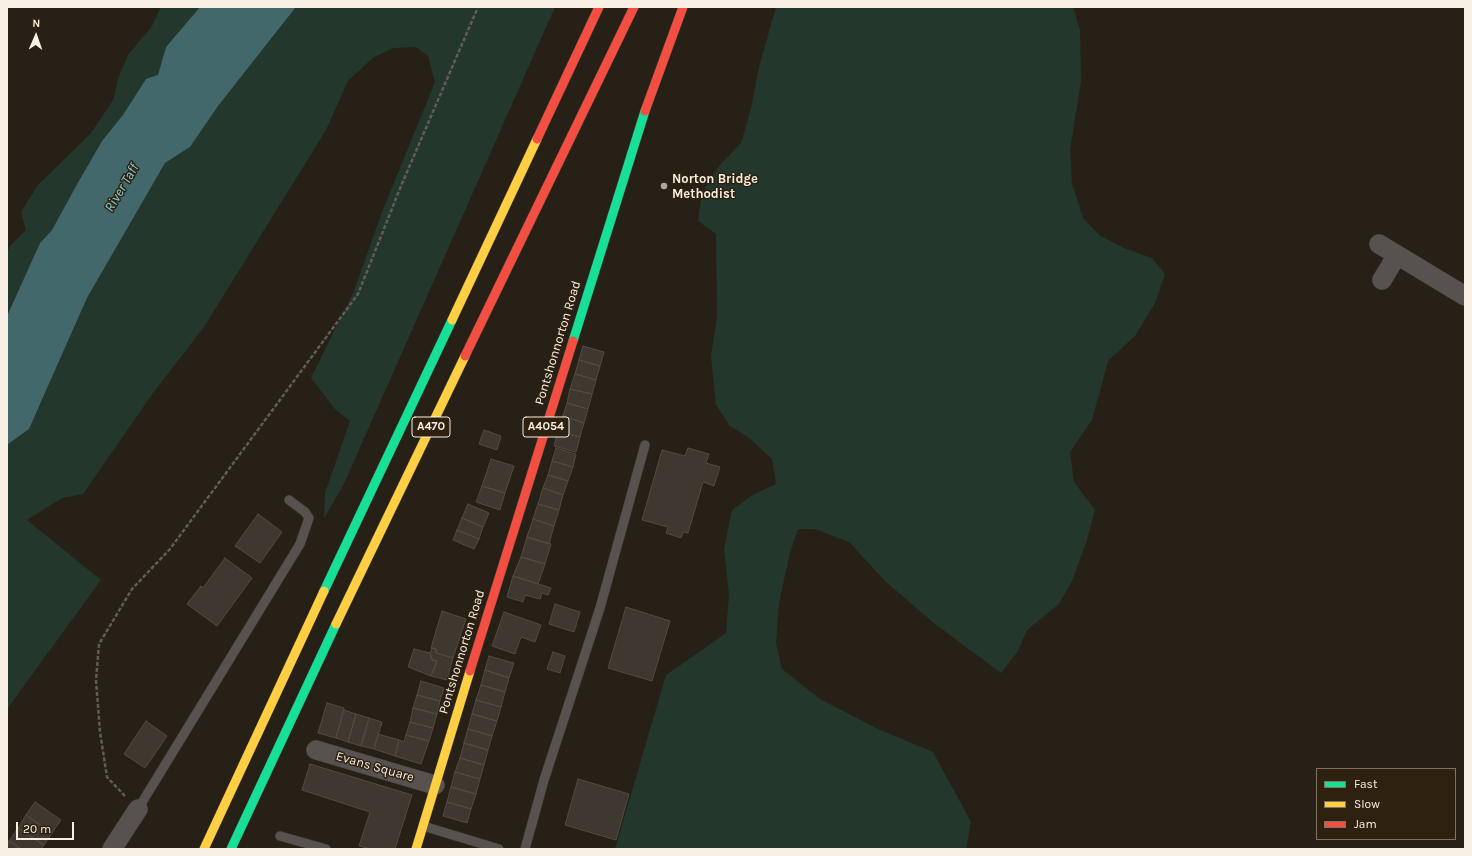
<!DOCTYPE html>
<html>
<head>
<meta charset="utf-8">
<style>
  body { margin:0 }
  #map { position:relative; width:1472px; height:856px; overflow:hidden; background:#272016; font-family:Karla,sans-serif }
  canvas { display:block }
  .frame { position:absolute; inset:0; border:8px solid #f8f0e4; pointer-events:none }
  .legend { position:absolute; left:1316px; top:768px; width:140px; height:72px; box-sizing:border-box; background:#2e210f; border:1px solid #7f7464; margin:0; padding:5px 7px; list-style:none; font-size:12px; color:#f8f0e4 }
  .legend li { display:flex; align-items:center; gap:8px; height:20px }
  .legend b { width:20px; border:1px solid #7f7464 }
  .north { position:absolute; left:16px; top:16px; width:40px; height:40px; -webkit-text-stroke:3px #2e210f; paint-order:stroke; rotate:2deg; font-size:11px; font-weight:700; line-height:16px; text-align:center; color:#f8f0e4 }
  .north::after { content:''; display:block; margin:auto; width:14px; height:18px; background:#f8f0e4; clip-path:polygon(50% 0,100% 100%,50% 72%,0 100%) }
  .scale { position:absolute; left:16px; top:822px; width:58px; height:18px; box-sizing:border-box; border:2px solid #f8f0e4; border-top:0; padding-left:5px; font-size:12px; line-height:14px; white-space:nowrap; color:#f8f0e4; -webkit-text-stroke:3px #2e210f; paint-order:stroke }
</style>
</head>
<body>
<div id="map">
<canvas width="1472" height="856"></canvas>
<div class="frame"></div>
<ul class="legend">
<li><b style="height:5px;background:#16e098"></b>Fast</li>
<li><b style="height:5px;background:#ffcf43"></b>Slow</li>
<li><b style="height:5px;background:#f24e42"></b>Jam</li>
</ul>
<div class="north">N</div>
<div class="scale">20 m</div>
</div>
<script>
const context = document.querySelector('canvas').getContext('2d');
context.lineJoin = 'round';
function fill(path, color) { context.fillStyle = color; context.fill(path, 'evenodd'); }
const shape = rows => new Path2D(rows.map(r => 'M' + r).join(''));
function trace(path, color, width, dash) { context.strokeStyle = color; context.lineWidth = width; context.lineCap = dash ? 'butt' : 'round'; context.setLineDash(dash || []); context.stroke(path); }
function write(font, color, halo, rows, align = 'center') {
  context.font = font + ' Karla,sans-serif'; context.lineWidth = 3; context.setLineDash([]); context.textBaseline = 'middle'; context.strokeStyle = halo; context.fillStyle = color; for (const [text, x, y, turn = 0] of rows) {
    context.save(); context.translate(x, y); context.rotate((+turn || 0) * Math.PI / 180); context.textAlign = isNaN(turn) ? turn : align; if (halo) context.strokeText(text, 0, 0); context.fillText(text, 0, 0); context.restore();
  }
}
fill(shape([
  [161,7,200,7,166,47,158,75,102,141,76,186,52,230,40,243,7,316,7,252,11,245,26,230,21,212,38,185,91,133,113,100,119,76,128,55,152,26],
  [296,7,555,7,343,486,324,518,325,493,350,421,335,409,311,378,354,291,382,212,435,82,428,56,416,47,394,48,374,57,348,81,326,130,204,327,153,393,83,494,62,498,27,520,101,580,7,709,7,445,29,429,87,298,165,163,190,147,218,106],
  [776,7,1073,7,1080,30,1081,82,1070,149,1072,183,1083,218,1099,235,1124,248,1152,258,1165,274,1155,303,1135,336,1108,361,1092,420,1070,452,1074,482,1095,510,1086,543,1072,581,1059,604,1027,630,1018,651,1001,673,935,624,886,582,849,542,815,529,798,529,790,553,779,603,776,643,782,669,820,699,876,728,933,752,971,822,966,849,615,849,666,675,726,633,729,595,724,549,732,510,754,494,776,484,772,459,748,437,730,426,716,405,711,356,717,318,716,234,698,221,702,193,719,166,741,143,751,109,759,67]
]), '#24372c');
fill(shape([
  [200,7,296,7,218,106,190,147,165,163,87,298,29,429,7,445,7,316,40,243,52,230,76,186,102,141,123,115,146,79,158,75,166,47]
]), '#42686c');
const building = shape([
  [583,346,604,352,600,366,579,360,583,346],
  [579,360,600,366,596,380,575,374,579,360],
  [575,374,596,380,592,394,570,389,575,374],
  [570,389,592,394,588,409,567,403,570,389],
  [567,403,588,409,584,423,563,416,567,403],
  [563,416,584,423,580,437,558,431,563,416],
  [484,430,501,436,497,450,479,444,484,430],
  [558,431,580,437,576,452,554,446,558,431],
  [556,448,576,454,573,467,552,461,556,448],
  [688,448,709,454,706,463,720,467,714,486,703,482,688,533,683,532,681,538,666,533,668,527,642,520,662,450,685,456,688,448],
  [491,459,514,466,505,493,482,486,491,459],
  [552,461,573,467,568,481,548,475,552,461],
  [548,475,568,481,563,495,543,488,548,475],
  [482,486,505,493,500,510,476,502,482,486],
  [543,488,563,495,559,510,538,504,543,488],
  [468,504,489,513,483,527,462,518,468,504],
  [538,504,559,510,554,526,533,519,538,504],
  [258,514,282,532,260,563,235,546,258,514],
  [462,518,483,527,479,539,457,530,462,518],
  [533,519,554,526,549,544,527,537,533,519],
  [457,530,479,539,474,549,453,540,457,530],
  [527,537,551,544,545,564,521,557,527,537],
  [521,557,545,564,538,584,513,576,521,557],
  [225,558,252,578,217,626,187,604,201,586,203,588,225,558],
  [513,576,551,588,548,595,542,593,540,599,525,595,523,602,507,597,513,576],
  [555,604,580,612,574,632,549,624,555,604],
  [626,607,670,621,652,681,608,668,626,607],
  [442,611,466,619,453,658,436,653,436,649,431,648,442,611],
  [504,612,541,625,535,642,521,637,515,654,492,646,504,612],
  [432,648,436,649,436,653,453,658,447,680,431,676,437,661,432,660,430,653,432,648],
  [414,649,430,653,432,660,437,661,431,676,408,667,414,649],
  [553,652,565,656,560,673,547,669,553,652],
  [489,656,514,663,509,678,485,670,489,656],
  [485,670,509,678,505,692,481,685,485,670],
  [421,681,444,688,440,701,417,695,421,681],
  [481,685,505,692,501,707,476,700,481,685],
  [417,695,440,701,437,714,413,708,417,695],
  [476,700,501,707,497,721,472,714,476,700],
  [327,703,344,708,336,738,318,733,327,703],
  [413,708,437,714,433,728,410,722,413,708],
  [344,710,356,714,348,742,336,738,344,710],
  [356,714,369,718,361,746,348,742,356,714],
  [472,714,497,721,492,736,468,729,472,714],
  [369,718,382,722,374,749,361,746,369,718],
  [146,721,167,736,145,768,124,754,146,721],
  [410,722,433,728,429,741,406,735,410,722],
  [468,729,492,736,488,750,464,743,468,729],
  [378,734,399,740,395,756,374,749,378,734],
  [406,735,429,741,421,764,395,756,399,740,404,742,406,735],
  [464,743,488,750,484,765,460,758,464,743],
  [460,758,484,765,480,779,455,772,460,758],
  [310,764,412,795,395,849,371,849,359,846,370,812,302,790,310,764],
  [455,772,480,779,476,794,451,787,455,772],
  [578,779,629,794,616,840,565,825,578,779],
  [451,787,476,794,471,809,447,802,451,787],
  [35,802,61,820,52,833,26,815,35,802],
  [447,802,471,809,467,823,443,816,447,802],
  [26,815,52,833,44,845,18,828,26,815],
  [18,828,44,845,41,849,21,849,9,841,18,828],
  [9,841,21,849,7,849,9,841]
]);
fill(building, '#3e3830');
trace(building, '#524b42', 1);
const lane = shape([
  [138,809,300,544,309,518,305,512,289,500],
  [423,826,499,849],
  [280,836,326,849],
  [525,849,544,780,600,608,645,445]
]);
const street = shape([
  [1379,244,1465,296],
  [1382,280,1397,255],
  [316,750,435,785],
  [112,849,138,809]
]);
const fast = shape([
  [573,341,645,111],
  [324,591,452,320],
  [231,849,336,624]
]);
const slow = shape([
  [452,320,537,139],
  [336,624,465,356],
  [204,849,324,591],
  [416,849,470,671]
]);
const jam = shape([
  [645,111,683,7],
  [537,139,599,7],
  [465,356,634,7],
  [470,671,573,341]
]);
trace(lane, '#433c35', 10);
trace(street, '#433c35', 20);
trace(fast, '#433c35', 10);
trace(slow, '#433c35', 10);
trace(jam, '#433c35', 10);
trace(shape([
  [125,796,107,777,100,732,96,680,99,644,132,589,170,549,358,294,401,186,478,7]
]), '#615c57', 2.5, [4, 2]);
trace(lane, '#57524f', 9);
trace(street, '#57524f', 19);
trace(fast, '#16e098', 9);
trace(slow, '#ffcf43', 9);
trace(jam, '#f24e42', 9);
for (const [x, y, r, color] of [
  [664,186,4,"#afa79c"]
]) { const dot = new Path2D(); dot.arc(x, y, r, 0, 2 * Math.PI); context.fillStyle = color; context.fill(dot); trace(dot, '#2e210f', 1.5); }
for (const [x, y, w] of [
  [431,427,38],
  [546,427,46]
]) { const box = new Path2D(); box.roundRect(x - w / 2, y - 10, w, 20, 3); context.fillStyle = '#2e210f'; context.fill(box); trace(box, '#f8f0e4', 1); }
write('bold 12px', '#f8f0e4', null, [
  ["A470",431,427],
  ["A4054",546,427]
]);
write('bold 13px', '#f8f0e4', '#2e210f', [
  ["Norton Bridge",672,179],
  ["Methodist",672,194]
], 'left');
write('13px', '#f8f0e4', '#2e210f', [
  ["Pontshonnorton Road",558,343,-73],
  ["Pontshonnorton Road",462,652,-73],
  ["Evans Square",375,767,16]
]);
write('italic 14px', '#87d4de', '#2e210f', [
  ["River Taff",122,188,-59]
]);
</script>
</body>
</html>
